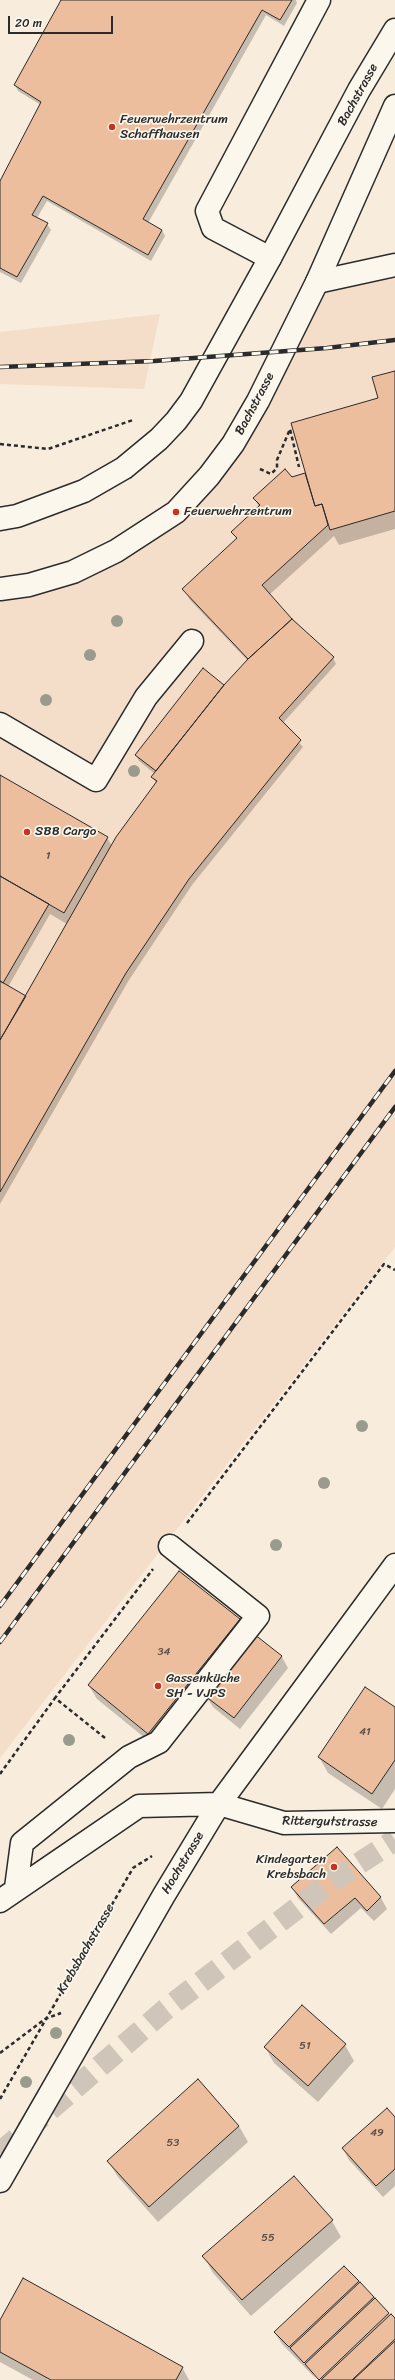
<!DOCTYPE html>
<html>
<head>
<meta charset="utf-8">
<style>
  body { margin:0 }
  #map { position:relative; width:395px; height:2380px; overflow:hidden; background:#f8ecdc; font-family:Sriracha,sans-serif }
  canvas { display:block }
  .scale { position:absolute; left:8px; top:16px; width:105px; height:18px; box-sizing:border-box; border:2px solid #2b2b2b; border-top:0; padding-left:5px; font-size:12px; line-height:14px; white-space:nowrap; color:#2b2b2b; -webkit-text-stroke:3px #fbf7ec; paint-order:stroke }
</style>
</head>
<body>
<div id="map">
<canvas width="395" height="2380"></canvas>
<div class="scale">20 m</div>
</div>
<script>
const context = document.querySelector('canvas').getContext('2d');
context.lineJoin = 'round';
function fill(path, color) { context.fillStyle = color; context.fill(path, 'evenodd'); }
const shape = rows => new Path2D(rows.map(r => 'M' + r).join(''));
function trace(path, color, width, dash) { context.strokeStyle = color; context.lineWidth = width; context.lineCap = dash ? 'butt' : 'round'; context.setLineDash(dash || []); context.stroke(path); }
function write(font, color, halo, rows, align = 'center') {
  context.font = font + ' Sriracha,sans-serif'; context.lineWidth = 3.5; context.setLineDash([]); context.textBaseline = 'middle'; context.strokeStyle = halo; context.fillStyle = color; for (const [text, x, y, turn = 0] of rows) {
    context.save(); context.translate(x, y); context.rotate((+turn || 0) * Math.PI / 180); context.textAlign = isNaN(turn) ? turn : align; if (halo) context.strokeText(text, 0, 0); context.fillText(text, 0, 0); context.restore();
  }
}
fill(shape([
  [395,265,395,1247,0,1758,0,589,73,572,190,499,317,282],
  [160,314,144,389,0,384,0,332]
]), '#f5dec9');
fill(shape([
  [62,0,296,0,297,3,284,26,266,15,148,223,162,230,165,236,151,261,47,201,37,218,47,224,51,230,21,283,0,272,0,185,41,105,18,91,15,85],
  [395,372,395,529,339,545,334,536,269,595,292,620,333,658,336,664,282,724,303,747,192,885,129,980,0,1204,0,776,107,838,112,846,156,783,152,777,155,774,139,761,136,755,224,686,248,661,190,600,184,589,237,540,233,532,259,507,254,498,292,478,306,474,379,399],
  [50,914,67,924,25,996,8,987],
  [239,1620,247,1634,156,1747,97,1699,89,1686],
  [254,1635,282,1657,288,1668,240,1729,213,1707,206,1696],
  [395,1708,395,1789,382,1809,328,1773,319,1757],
  [337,1849,381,1898,387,1909,374,1921,361,1908,331,1934,298,1898,292,1887],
  [302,2006,345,2045,354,2061,318,2102,274,2063,265,2047],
  [395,2119,395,2186,383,2197,349,2160,343,2149],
  [239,2126,248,2142,158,2222,118,2177,108,2161],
  [293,2178,332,2221,341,2237,251,2316,213,2273,204,2257],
  [358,2281,395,2320,395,2380,321,2380,314,2373,313,2374,317,2380,282,2344,275,2333],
  [0,2322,182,2367,189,2380,33,2380,0,2362]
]), '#0003');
const building = shape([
  [61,0,292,0,280,20,262,10,143,219,162,230,148,255,43,196,32,215,48,223,17,277,0,268,0,181,41,102,14,85,61,0],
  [395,371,395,511,330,530,322,504,315,506,291,423,378,398,372,377,395,371],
  [285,469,292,477,305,473,315,506,322,504,328,525,262,585,292,619,248,659,182,589,237,538,231,532,260,505,253,498,285,469],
  [292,619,334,657,279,718,301,740,189,879,126,973,0,1192,0,1040,116,837,157,781,151,777,224,685,248,659,292,619],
  [203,668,224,685,156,771,135,755,203,668],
  [0,775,108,837,64,913,0,876,0,775],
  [0,876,49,904,3,983,0,981,0,876],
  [0,981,26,996,0,1040,0,981],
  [179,1571,240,1619,148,1734,88,1685,179,1571],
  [254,1634,282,1656,234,1718,205,1696,254,1634],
  [365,1687,395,1707,395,1760,372,1794,318,1757,365,1687],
  [337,1847,381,1897,367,1911,355,1898,324,1924,291,1887,337,1847],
  [302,2005,346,2044,308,2086,264,2047,302,2005],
  [198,2079,239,2126,149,2207,107,2161,198,2079],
  [387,2108,395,2117,395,2169,376,2186,342,2148,387,2108],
  [294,2176,333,2220,242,2300,202,2256,294,2176],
  [344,2266,359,2281,289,2347,274,2332,344,2266],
  [23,2278,183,2367,176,2380,51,2380,0,2352,0,2320,23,2278],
  [360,2282,374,2297,304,2363,290,2348,360,2282],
  [375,2298,389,2313,319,2380,305,2364,375,2298],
  [391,2314,395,2318,395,2339,352,2380,321,2380,391,2314],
  [395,2341,395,2380,353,2380,395,2341]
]);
fill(building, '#edbe9d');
trace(building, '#2b2b2b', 1);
trace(shape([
  [0,2153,166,2009,335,1879,395,1840]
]), '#cfc5b9', 22, [22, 11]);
const minor = shape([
  [270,258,213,228,207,211,319,0],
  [317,282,395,265],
  [0,724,96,780,146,697,192,641],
  [16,1888,22,1843,129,1757,159,1742,258,1616,170,1546],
  [0,1901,139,1806,219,1804,284,1823,395,1821],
  [0,2181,164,1895,219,1804,395,1565]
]);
const major = shape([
  [0,519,17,516,84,491,124,468,159,439,176,421,191,401,270,258,359,90,395,30],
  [0,589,29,585,73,572,116,551,176,512,209,476,233,444,258,401,317,282,395,106]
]);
trace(minor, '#2b2b2b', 25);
trace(major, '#2b2b2b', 25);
trace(shape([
  [0,444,48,449,133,420],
  [260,469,271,474,277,468,277,460,290,429,299,467],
  [187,1523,384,1264,395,1270],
  [105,1738,55,1698,153,1569],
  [0,1774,55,1698],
  [0,2053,45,2019,61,2013],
  [0,2099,133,1868,152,1856]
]), '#2b2b2b', 2.5, [4, 3]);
trace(minor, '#fbf7ec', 22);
trace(major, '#fbf7ec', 22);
const rail = shape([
  [0,367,154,361,327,348,395,340],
  [0,1606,395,1071],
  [0,1642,395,1107]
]);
trace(rail, '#2b2b2b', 4.5);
trace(rail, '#fbf7ec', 3, [9]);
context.fillStyle = '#999c8c';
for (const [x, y] of [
  [117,621],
  [90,655],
  [46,700],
  [134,771],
  [362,1426],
  [324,1483],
  [276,1545],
  [69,1740],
  [56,2033],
  [26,2082]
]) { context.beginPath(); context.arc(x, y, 6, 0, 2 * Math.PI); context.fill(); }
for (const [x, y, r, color] of [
  [112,127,4,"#c8321e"],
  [176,512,4,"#c8321e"],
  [27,832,4,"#c8321e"],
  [158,1686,4,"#c8321e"],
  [334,1867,4,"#c8321e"]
]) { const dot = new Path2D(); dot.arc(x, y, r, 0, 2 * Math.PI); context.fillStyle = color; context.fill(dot); trace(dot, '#fbf7ec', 1.5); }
write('11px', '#5c5048', null, [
  ["1",48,856],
  ["34",164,1652],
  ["41",365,1732],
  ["51",305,2046],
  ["49",377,2133],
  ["53",173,2143],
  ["55",268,2238]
]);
write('13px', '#2b2b2b', '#fbf7ec', [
  ["Bachstrasse",358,95,-61],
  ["Bachstrasse",255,404,-62],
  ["Rittergutstrasse",330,1822,1],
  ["Hochstrasse",183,1863,-59],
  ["Krebsbachstrasse",86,1949,-60]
]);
write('13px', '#2b2b2b', '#fbf7ec', [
  ["Feuerwehrzentrum",120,120],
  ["Schaffhausen",120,135],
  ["Feuerwehrzentrum",184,512],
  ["SBB Cargo",35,832],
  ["Gassenküche",166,1679],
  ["SH - VJPS",166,1694],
  ["Kindegarten",326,1860,"right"],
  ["Krebsbach",326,1875,"right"]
], 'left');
</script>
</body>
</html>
